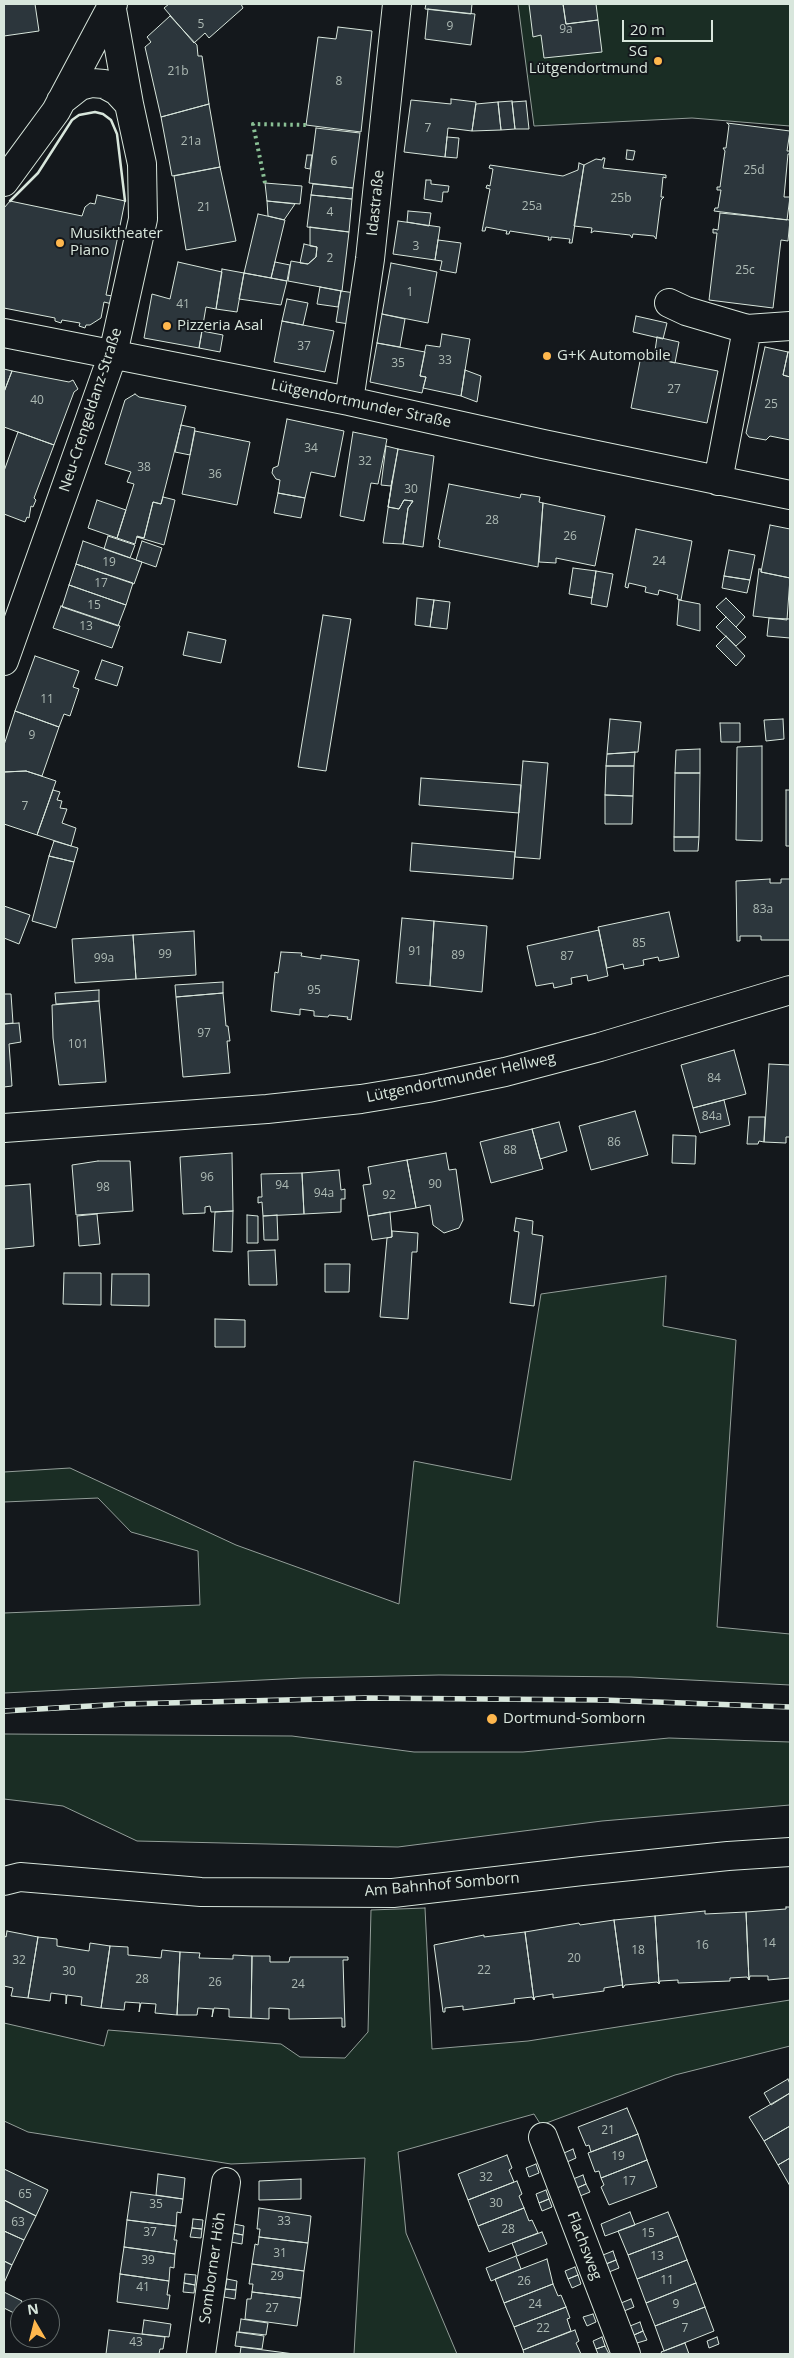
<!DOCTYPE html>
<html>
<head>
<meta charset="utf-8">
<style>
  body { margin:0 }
  #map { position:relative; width:794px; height:2358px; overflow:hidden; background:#14181c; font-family:"Open Sans",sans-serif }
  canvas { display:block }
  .frame { position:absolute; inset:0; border:5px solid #d8e6dc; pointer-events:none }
  .north { position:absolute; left:10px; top:2298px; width:50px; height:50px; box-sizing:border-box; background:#14181c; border:1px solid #626a69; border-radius:50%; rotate:352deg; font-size:14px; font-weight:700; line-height:20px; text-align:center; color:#d8e6dc }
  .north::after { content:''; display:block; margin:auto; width:18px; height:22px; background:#ffb74d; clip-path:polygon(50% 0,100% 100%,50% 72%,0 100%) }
  .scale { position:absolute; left:622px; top:20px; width:91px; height:22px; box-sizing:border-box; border:2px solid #d8e6dc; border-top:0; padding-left:6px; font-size:15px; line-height:18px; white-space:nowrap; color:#d8e6dc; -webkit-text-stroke:4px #14181c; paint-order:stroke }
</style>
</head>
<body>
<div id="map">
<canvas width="794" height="2358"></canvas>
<div class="frame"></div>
<div class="north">N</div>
<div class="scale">20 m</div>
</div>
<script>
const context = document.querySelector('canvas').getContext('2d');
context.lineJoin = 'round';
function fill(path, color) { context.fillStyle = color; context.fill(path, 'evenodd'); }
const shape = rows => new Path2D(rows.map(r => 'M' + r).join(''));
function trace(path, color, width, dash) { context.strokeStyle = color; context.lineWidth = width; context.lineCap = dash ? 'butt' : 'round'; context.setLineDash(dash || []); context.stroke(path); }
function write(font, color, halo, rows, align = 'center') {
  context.font = font + ' "Open Sans",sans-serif'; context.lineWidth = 4; context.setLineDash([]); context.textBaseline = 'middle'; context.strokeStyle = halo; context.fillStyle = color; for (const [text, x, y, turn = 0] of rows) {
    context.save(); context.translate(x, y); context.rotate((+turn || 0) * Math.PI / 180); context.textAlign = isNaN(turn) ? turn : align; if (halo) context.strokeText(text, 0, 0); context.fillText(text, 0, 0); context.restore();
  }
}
const green = shape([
  [518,4,790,4,790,126,692,118,534,126,518,4],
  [666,1276,663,1326,736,1340,717,1627,790,1634,790,1685,631,1677,439,1675,302,1678,4,1693,4,1613,200,1605,198,1551,131,1532,98,1498,4,1502,4,1472,70,1468,236,1545,399,1604,414,1461,511,1480,541,1294,666,1276],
  [4,1734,292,1736,414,1752,523,1752,669,1738,790,1742,790,1805,602,1821,398,1847,137,1841,63,1806,4,1799,4,1734],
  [425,1908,432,2049,528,2041,790,2000,790,2046,675,2075,541,2125,534,2114,398,2152,406,2233,457,2354,354,2354,365,2158,231,2164,28,2132,4,2121,4,2023,104,2046,108,2030,281,2044,300,2057,345,2058,368,2032,371,1910,425,1908]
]);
fill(green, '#1a2d24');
trace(green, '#939e99', 1);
const building = shape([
  [4,4,35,4,39,31,4,36,4,4],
  [169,4,241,4,243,8,209,38,205,33,194,43,164,8,169,4],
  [426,4,472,4,471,14,425,9,426,4],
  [529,4,563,4,566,24,598,20,602,52,544,58,541,35,533,37,529,4],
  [563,4,596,4,598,20,566,24,563,4],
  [428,9,475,14,471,45,425,39,428,9],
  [170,16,197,45,198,56,202,56,209,104,161,117,145,47,151,42,147,37,170,16],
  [338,27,372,31,361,132,306,125,318,37,336,39,338,27],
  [451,99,476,102,472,131,448,128,445,157,404,152,411,100,451,104,451,99],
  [512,101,515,129,501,130,498,102,512,101],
  [526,101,529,129,515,129,512,102,526,101],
  [498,102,501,130,472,131,476,104,498,102],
  [209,104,220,167,172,176,161,117,209,104],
  [727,123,790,131,787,151,790,151,790,154,788,154,784,197,790,197,787,220,714,211,715,208,718,208,721,190,717,190,717,187,720,187,725,151,723,148,726,148,729,125,727,123],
  [316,128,360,133,353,188,309,183,316,128],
  [447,137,459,138,457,158,445,157,447,137],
  [627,150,635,151,633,160,626,159,627,150],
  [307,155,312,155,310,169,305,168,307,155],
  [603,158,605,158,603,168,666,175,666,178,663,177,661,197,664,197,661,200,656,239,654,236,633,234,632,238,630,235,594,231,591,233,592,228,574,226,584,165,596,159,602,160,603,158],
  [579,163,584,165,572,243,569,243,570,239,551,237,551,240,548,240,549,237,510,231,509,234,506,234,507,231,486,227,485,231,482,231,490,189,486,188,487,185,490,186,493,169,489,168,490,165,563,176,578,170,579,163],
  [220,167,236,241,186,250,174,176,220,167],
  [426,180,431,180,431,184,449,186,448,192,443,192,442,202,424,199,426,180],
  [265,183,302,186,300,204,267,201,265,183],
  [313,184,353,188,352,199,311,195,313,184],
  [97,195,125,201,106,295,113,296,112,304,104,302,101,318,90,325,86,325,85,328,79,326,80,323,62,320,61,323,55,321,55,318,4,308,4,208,10,201,82,216,85,207,90,203,95,204,97,195],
  [311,195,352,199,349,232,307,227,311,195],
  [267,201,295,204,284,220,268,216,267,201],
  [408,211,431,213,429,226,407,222,408,211],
  [720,213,790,220,788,241,781,240,773,308,709,300,717,233,713,233,713,229,718,230,720,213],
  [258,214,285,220,271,278,244,273,258,214],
  [398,221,440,227,435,260,393,254,398,221],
  [310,227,349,232,342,291,288,281,291,261,308,264,316,257,317,247,310,246,310,227],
  [438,240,461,243,456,273,440,270,442,261,435,260,438,240],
  [304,244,317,247,316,257,308,264,300,263,304,244],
  [178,262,222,272,216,309,206,307,199,348,144,338,152,294,170,299,178,262],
  [275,262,290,265,287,281,271,278,275,262],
  [391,263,437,272,428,323,382,314,391,263],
  [222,269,244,273,237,312,216,309,222,269],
  [244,273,287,281,281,305,239,299,244,273],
  [320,287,341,291,338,307,317,304,320,287],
  [341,291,355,293,349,324,336,322,341,291],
  [287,299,308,303,303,325,282,321,287,299],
  [382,314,405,319,400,347,377,343,382,314],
  [636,316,667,323,663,339,633,332,636,316],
  [282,321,334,331,325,372,274,362,282,321],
  [202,331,223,335,220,352,199,348,202,331],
  [442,334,470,339,461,396,423,388,426,377,420,376,426,345,440,347,442,334],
  [657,337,679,342,675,363,654,358,657,337],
  [377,343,425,352,420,376,426,377,422,393,370,382,377,343],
  [765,347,788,352,783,375,790,377,790,440,770,436,766,440,749,437,746,433,765,347],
  [788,352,790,352,790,377,783,375,788,352],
  [641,356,718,371,707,423,631,408,641,356],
  [4,369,12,371,4,392,4,369],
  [465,370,481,376,477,402,461,396,465,370],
  [12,371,69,382,73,380,78,389,74,392,54,445,4,427,4,392,12,371],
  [135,394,139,397,186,406,161,504,153,502,144,538,137,536,135,544,117,538,134,484,127,482,131,472,105,464,125,400,135,394],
  [287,419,344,431,335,477,311,472,305,498,278,493,280,480,276,479,272,473,273,468,278,466,287,419],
  [181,425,195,428,190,455,175,452,181,425],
  [195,431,250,442,237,505,182,494,195,431],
  [18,432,54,445,34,498,36,500,33,507,31,506,29,518,27,517,25,522,4,514,4,471,18,432],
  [353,432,387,439,378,484,371,483,364,521,340,516,353,432],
  [386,446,398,449,391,486,381,485,386,446],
  [398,449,434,456,423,547,403,544,408,508,413,501,404,500,399,509,388,507,398,449],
  [392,481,388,507,399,509,404,500,413,501,408,508,403,544,383,543,392,481],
  [449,484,520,498,521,494,540,497,539,502,543,503,538,567,439,547,440,540,438,539,449,484],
  [278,493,305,498,301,518,274,513,278,493],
  [163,497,175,500,164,545,137,537,144,538,153,502,161,504,163,497],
  [97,500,126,510,117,538,88,528,97,500],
  [543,503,605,516,595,566,556,558,556,563,539,562,543,503],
  [770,525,790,529,790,578,761,572,770,525],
  [636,529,692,541,681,600,677,599,678,595,659,590,658,595,645,592,646,587,629,583,628,588,625,587,636,529],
  [108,536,135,545,130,558,104,549,108,536],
  [83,541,142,562,134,584,76,564,83,541],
  [142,541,162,548,156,567,136,560,142,541],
  [729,550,755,555,750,580,724,576,729,550],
  [76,564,133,583,126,605,69,585,76,564],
  [573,568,596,571,592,598,569,594,573,568],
  [759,569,761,569,761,572,790,578,787,620,753,616,759,569],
  [596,571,613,574,607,607,591,604,596,571],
  [724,576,750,580,747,593,722,588,724,576],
  [69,585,126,605,118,626,62,607,69,585],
  [417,598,434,600,430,627,415,625,417,598],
  [726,598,745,617,736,627,716,607,726,598],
  [434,600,450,602,447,629,430,627,434,600],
  [679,600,700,604,700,631,677,625,679,600],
  [61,606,120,626,112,648,53,628,61,606],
  [323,615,351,619,326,771,298,767,323,615],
  [726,617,746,637,736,646,716,627,726,617],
  [769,618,790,619,790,638,767,636,769,618],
  [188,632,226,640,221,663,183,655,188,632],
  [726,636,745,656,736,666,716,646,726,636],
  [35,656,79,671,73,687,79,689,70,716,64,714,59,727,15,711,35,656],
  [102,660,123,667,117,686,95,679,102,660],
  [15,711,59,727,42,776,26,771,4,772,4,745,15,711],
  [610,719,641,722,638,752,607,754,610,719],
  [783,719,784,739,766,741,764,720,783,719],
  [720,723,740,723,740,742,721,742,720,723],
  [762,746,762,841,736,840,737,747,762,746],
  [700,749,700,773,675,773,676,750,700,749],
  [635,752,634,766,606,766,607,754,635,752],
  [523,761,548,763,540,859,515,857,523,761],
  [606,766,634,766,633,796,605,795,606,766],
  [26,771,56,781,37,835,4,824,4,772,26,771],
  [675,773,700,773,699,837,674,837,675,773],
  [421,778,521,785,519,813,419,805,421,778],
  [53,790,60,792,57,800,62,801,60,808,67,809,62,823,76,828,71,846,37,835,53,790],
  [786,790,790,790,790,846,786,846,786,790],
  [605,795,633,796,632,824,605,824,605,795],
  [674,837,699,837,698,851,674,851,674,837],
  [54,841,78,848,74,862,49,856,54,841],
  [412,843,515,852,513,879,410,871,412,843],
  [49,856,74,862,56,928,32,921,49,856],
  [770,879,770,883,781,883,781,879,790,879,790,940,761,940,761,936,740,936,740,941,737,941,736,881,770,879],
  [4,906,30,915,19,944,4,938,4,906],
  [669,912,679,957,659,961,658,957,643,960,644,965,624,969,623,964,607,968,598,927,669,912],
  [402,918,434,921,430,986,396,983,402,918],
  [434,921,487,926,482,992,430,986,434,921],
  [599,930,608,976,588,981,587,975,571,978,572,984,554,988,553,983,536,986,527,946,599,930],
  [194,931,196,975,136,979,133,935,194,931],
  [133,935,136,979,75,983,72,939,133,935],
  [281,952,302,953,301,956,321,959,321,955,359,960,351,1020,347,1019,348,1017,329,1015,328,1017,314,1016,314,1011,300,1009,300,1015,271,1011,275,972,278,973,281,952],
  [223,982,223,993,176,997,175,985,223,982],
  [99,990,99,1001,56,1004,55,993,99,990],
  [223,993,226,1026,228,1026,230,1041,227,1041,230,1073,183,1077,176,997,223,993],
  [4,994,11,994,13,1023,4,1024,4,994],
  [99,1001,106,1082,59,1085,53,1038,52,1005,99,1001],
  [19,1023,21,1042,9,1044,12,1086,4,1087,4,1024,19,1023],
  [734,1050,746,1094,693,1108,681,1065,734,1050],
  [769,1064,790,1065,790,1137,786,1137,786,1143,764,1142,769,1064],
  [724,1100,730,1125,700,1133,693,1108,724,1100],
  [635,1111,648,1155,591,1170,579,1126,635,1111],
  [749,1117,765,1117,764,1142,759,1141,758,1144,747,1144,749,1117],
  [559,1122,567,1151,540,1159,532,1129,559,1122],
  [532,1129,543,1169,491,1183,480,1142,532,1129],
  [673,1135,696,1136,695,1164,672,1163,673,1135],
  [232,1153,233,1211,211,1212,210,1206,205,1207,205,1213,183,1214,180,1157,232,1153],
  [446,1153,449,1170,456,1169,463,1220,459,1228,444,1233,433,1225,430,1205,416,1208,407,1160,446,1153],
  [407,1160,416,1208,368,1216,363,1185,371,1184,368,1167,407,1160],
  [98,1161,130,1161,133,1211,76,1215,72,1165,98,1161],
  [339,1170,341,1190,345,1189,345,1199,341,1199,341,1212,304,1214,302,1173,339,1170],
  [302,1173,304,1214,263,1216,262,1202,258,1203,258,1197,262,1197,261,1174,302,1173],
  [30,1184,34,1246,4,1249,4,1186,30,1184],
  [233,1211,232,1252,213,1251,215,1212,233,1211],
  [390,1212,392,1237,372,1240,368,1216,390,1212],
  [97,1214,100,1244,79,1246,77,1216,97,1214],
  [247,1215,258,1216,258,1243,247,1243,247,1215],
  [277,1215,278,1240,264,1240,263,1216,277,1215],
  [516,1218,533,1221,532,1234,543,1236,534,1306,510,1303,519,1232,514,1231,516,1218],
  [392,1231,418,1233,417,1252,412,1252,408,1319,380,1317,387,1238,392,1237,392,1231],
  [275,1250,277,1285,249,1285,248,1251,275,1250],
  [325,1264,350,1264,349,1292,325,1292,325,1264],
  [64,1273,101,1273,101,1305,63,1304,64,1273],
  [112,1274,149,1274,149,1306,111,1305,112,1274],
  [215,1319,245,1320,245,1347,215,1347,215,1319],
  [786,1907,790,1907,790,1978,768,1980,768,1976,750,1976,749,1980,746,1912,786,1909,786,1907],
  [705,1911,705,1914,746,1912,749,1980,747,1977,730,1978,730,1981,678,1983,678,1980,660,1981,659,1984,655,1916,705,1911],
  [655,1916,659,1984,657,1982,625,1985,623,1988,614,1920,655,1916],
  [614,1920,623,1988,622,1985,604,1988,604,1991,553,1998,553,1994,535,1997,534,2000,525,1932,579,1923,580,1925,614,1920],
  [7,1931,38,1937,28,1998,11,1996,13,1988,4,1986,4,1936,6,1937,7,1931],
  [525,1932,534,2000,532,1997,514,1999,515,2003,463,2010,463,2006,445,2008,445,2012,443,2012,434,1945,484,1935,484,1937,525,1932],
  [38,1937,57,1939,57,1946,89,1951,90,1943,110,1946,101,2008,81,2005,82,1997,67,1995,66,2004,66,1995,51,1993,50,2001,28,1998,38,1937],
  [110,1946,128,1947,128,1955,161,1958,162,1950,180,1952,177,2015,155,2013,156,2004,141,2003,139,2012,140,2003,125,2002,124,2010,101,2008,110,1946],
  [180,1952,200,1953,199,1958,233,1959,233,1955,252,1956,251,2018,229,2017,229,2009,214,2008,212,2017,213,2009,198,2008,197,2015,177,2015,180,1952],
  [252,1956,270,1956,270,1962,289,1962,290,1957,348,1957,348,1960,343,1960,345,2027,342,2027,342,2018,289,2019,289,2009,269,2008,269,2019,251,2018,252,1956],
  [788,2079,790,2084,790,2093,771,2105,764,2093,788,2079],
  [790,2093,790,2126,764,2141,749,2117,790,2093],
  [627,2108,638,2134,591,2152,589,2145,586,2146,578,2127,627,2108],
  [790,2126,790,2158,778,2165,764,2141,790,2126],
  [638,2134,647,2160,601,2178,599,2171,595,2172,588,2153,638,2134],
  [573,2149,576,2158,567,2162,564,2153,573,2149],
  [507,2155,512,2168,509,2170,514,2182,468,2200,458,2174,507,2155],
  [790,2158,790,2186,778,2165,790,2158],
  [647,2160,657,2187,609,2205,601,2187,604,2185,601,2178,647,2160],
  [536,2164,539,2173,529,2177,526,2168,536,2164],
  [4,2169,48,2190,36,2216,4,2200,4,2169],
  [158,2174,185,2178,183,2199,156,2195,158,2174],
  [583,2175,586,2184,577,2188,573,2179,583,2175],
  [301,2179,301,2199,259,2200,259,2181,301,2179],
  [517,2181,522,2194,519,2196,524,2208,478,2226,468,2200,517,2181],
  [586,2184,590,2192,580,2196,577,2188,586,2184],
  [546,2190,549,2199,539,2203,536,2194,546,2190],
  [131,2192,183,2199,181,2213,177,2212,176,2226,127,2220,131,2192],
  [549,2199,552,2207,542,2211,539,2203,549,2199],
  [4,2200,36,2216,24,2240,4,2231,4,2200],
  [259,2208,311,2216,308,2243,259,2237,260,2229,257,2229,259,2208],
  [524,2208,529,2221,532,2220,538,2233,489,2252,478,2226,524,2208],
  [630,2212,635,2225,605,2236,601,2224,630,2212],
  [668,2212,678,2236,628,2255,618,2231,668,2212],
  [193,2219,203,2220,202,2229,192,2228,193,2219],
  [127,2220,176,2226,174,2240,177,2240,175,2254,124,2247,127,2220],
  [234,2224,244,2226,243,2235,233,2233,234,2224],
  [192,2228,202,2229,201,2238,190,2237,192,2228],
  [4,2231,24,2240,12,2265,4,2261,4,2231],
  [542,2232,547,2244,517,2256,512,2243,542,2232],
  [233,2233,243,2235,242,2244,231,2242,233,2233],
  [678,2236,687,2260,637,2279,628,2255,678,2236],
  [259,2237,308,2243,304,2271,252,2264,255,2244,258,2245,259,2237],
  [124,2247,175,2254,174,2268,170,2267,169,2281,120,2274,124,2247],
  [613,2251,616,2260,606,2264,603,2255,613,2251],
  [516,2256,521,2269,491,2281,486,2268,516,2256],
  [547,2259,553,2284,504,2303,495,2279,547,2259],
  [616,2260,619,2268,609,2272,606,2264,616,2260],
  [687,2260,696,2283,646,2303,637,2279,687,2260],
  [4,2261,12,2265,4,2283,4,2261],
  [252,2264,304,2271,301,2298,252,2292,253,2284,249,2284,252,2264],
  [575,2267,578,2275,568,2279,565,2271,575,2267],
  [120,2274,169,2281,167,2295,170,2295,168,2309,117,2302,120,2274],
  [185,2274,196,2275,195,2285,184,2283,185,2274],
  [578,2275,581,2284,572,2288,568,2279,578,2275],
  [227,2279,237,2281,236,2290,225,2289,227,2279],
  [184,2283,195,2285,194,2293,183,2292,184,2283],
  [696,2283,705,2307,655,2326,646,2303,696,2283],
  [553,2284,558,2296,561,2295,566,2307,514,2327,504,2303,553,2284],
  [225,2289,236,2290,235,2299,224,2297,225,2289],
  [4,2292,22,2301,16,2314,4,2308,4,2292],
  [252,2292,301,2298,297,2326,245,2319,247,2299,251,2299,252,2292],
  [631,2299,634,2307,624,2311,621,2303,631,2299],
  [566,2307,570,2318,567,2319,571,2331,523,2350,514,2327,566,2307],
  [705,2307,714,2331,664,2351,655,2326,705,2307],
  [593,2314,596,2322,587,2326,583,2317,593,2314],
  [241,2319,268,2323,266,2335,239,2332,241,2319],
  [144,2320,171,2324,169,2337,142,2334,144,2320],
  [640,2322,643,2331,634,2335,630,2326,640,2322],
  [109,2330,165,2337,163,2349,160,2349,159,2354,106,2354,109,2330],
  [575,2330,579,2341,576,2343,581,2354,524,2354,523,2350,575,2330],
  [643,2331,647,2340,637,2343,634,2335,643,2331],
  [237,2332,264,2336,262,2349,235,2346,237,2332],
  [602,2337,605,2346,596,2349,593,2341,602,2337],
  [717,2337,719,2344,709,2348,707,2341,717,2337],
  [685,2343,689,2354,662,2354,661,2352,685,2343],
  [605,2346,609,2354,598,2354,596,2349,605,2346],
  [241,2347,294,2354,240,2354,241,2347]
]);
fill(building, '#2c363c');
trace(building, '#d8e6dc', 1);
const minor = shape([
  [61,101,80,86,92,83,104,84,117,91,129,104],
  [4,182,56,111,113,4],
  [669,303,686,311,747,329],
  [4,333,349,401,543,444,790,495],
  [349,401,370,259,397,4],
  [718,481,747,329,790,326],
  [4,661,113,354,143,219,142,164,129,104,111,4],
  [4,1881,20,1877,201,1892,393,1893,582,1871,728,1856,790,1852],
  [543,2137,626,2354],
  [201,2354,226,2182]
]);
const major = shape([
  [4,1128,267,1109,361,1099,428,1088,505,1072,600,1047,790,990]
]);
trace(minor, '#d8e6dc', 30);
trace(major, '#d8e6dc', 30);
trace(minor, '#14181c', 28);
trace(major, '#14181c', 28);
const rail = shape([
  [4,1711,125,1704,365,1698,603,1700,790,1707]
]);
trace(rail, '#d8e6dc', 5.5);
trace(rail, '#14181c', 4, [11]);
trace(shape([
  [265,183,253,124,306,125]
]), '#8ac095', 4, [2.5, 4]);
trace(shape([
  [10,201,38,173,72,120,79,115,95,112,103,114,111,120,117,134,125,201]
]), '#d8e6dc', 2.5);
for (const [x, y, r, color] of [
  [658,61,5,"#ffb74d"],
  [60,243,5,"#ffb74d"],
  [167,326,5,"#ffb74d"],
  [547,356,5,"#ffb74d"],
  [492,1719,6,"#ffb74d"]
]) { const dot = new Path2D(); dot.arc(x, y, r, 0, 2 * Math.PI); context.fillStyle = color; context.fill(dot); trace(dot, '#14181c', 2); }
write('12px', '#adbab4', null, [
  ["5",201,25],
  ["9",450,27],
  ["9a",566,30],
  ["21b",178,72],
  ["8",339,82],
  ["7",428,129],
  ["21a",191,142],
  ["6",334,162],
  ["25d",754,171],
  ["25b",621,199],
  ["25a",532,207],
  ["21",204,208],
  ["4",330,213],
  ["3",416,247],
  ["2",330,259],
  ["25c",745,271],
  ["1",410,293],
  ["41",183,305],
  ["37",304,347],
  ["33",445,361],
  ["35",398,364],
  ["27",674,390],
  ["40",37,401],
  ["25",771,405],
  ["34",311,449],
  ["32",365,462],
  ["38",144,468],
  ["36",215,475],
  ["30",411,490],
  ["28",492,521],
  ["26",570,537],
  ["24",659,562],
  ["19",109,563],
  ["17",101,584],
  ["15",94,606],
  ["13",86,627],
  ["11",47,700],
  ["9",32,736],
  ["7",25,807],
  ["83a",763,910],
  ["85",639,944],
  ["91",415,952],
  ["99",165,955],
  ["89",458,956],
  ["87",567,957],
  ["99a",104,959],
  ["95",314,991],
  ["97",204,1034],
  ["101",78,1045],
  ["84",714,1079],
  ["84a",712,1117],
  ["86",614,1143],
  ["88",510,1151],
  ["96",207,1178],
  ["90",435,1185],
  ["94",282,1186],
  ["98",103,1188],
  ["94a",324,1194],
  ["92",389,1196],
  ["14",769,1944],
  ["16",702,1946],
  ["18",638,1951],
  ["20",574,1959],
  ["32",19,1961],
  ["22",484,1971],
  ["30",69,1972],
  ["28",142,1980],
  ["26",215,1983],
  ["24",298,1985],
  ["21",608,2131],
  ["19",618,2157],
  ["32",486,2178],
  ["17",629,2182],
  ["65",25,2195],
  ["30",496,2204],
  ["35",156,2205],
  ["33",284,2222],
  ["63",18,2223],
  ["28",508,2230],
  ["37",150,2233],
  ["15",648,2234],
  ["31",280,2254],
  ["13",657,2257],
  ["39",148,2261],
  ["29",277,2277],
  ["11",667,2281],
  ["26",524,2282],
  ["41",143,2288],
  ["24",535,2305],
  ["9",676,2305],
  ["27",272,2309],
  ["22",543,2329],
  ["7",685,2329],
  ["43",136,2343]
]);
write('15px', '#d8e6dc', '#14181c', [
  ["SG",648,52,"right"],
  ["Lütgendortmund",648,69,"right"],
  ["Musiktheater",70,234],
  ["Piano",70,251],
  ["Pizzeria Asal",177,326],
  ["G+K Automobile",557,356],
  ["Dortmund-Somborn",503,1719]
], 'left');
write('15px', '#d8e6dc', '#14181c', [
  ["Idastraße",376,203,-84],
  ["Lütgendortmunder Straße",361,404,12],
  ["Neu-Crengeldanz-Straße",91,410,-72],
  ["Lütgendortmunder Hellweg",461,1078,-12],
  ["Am Bahnhof Somborn",442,1885,-5],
  ["Flachsweg",584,2246,69],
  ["Somborner Höh",213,2268,-82]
]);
</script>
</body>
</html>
